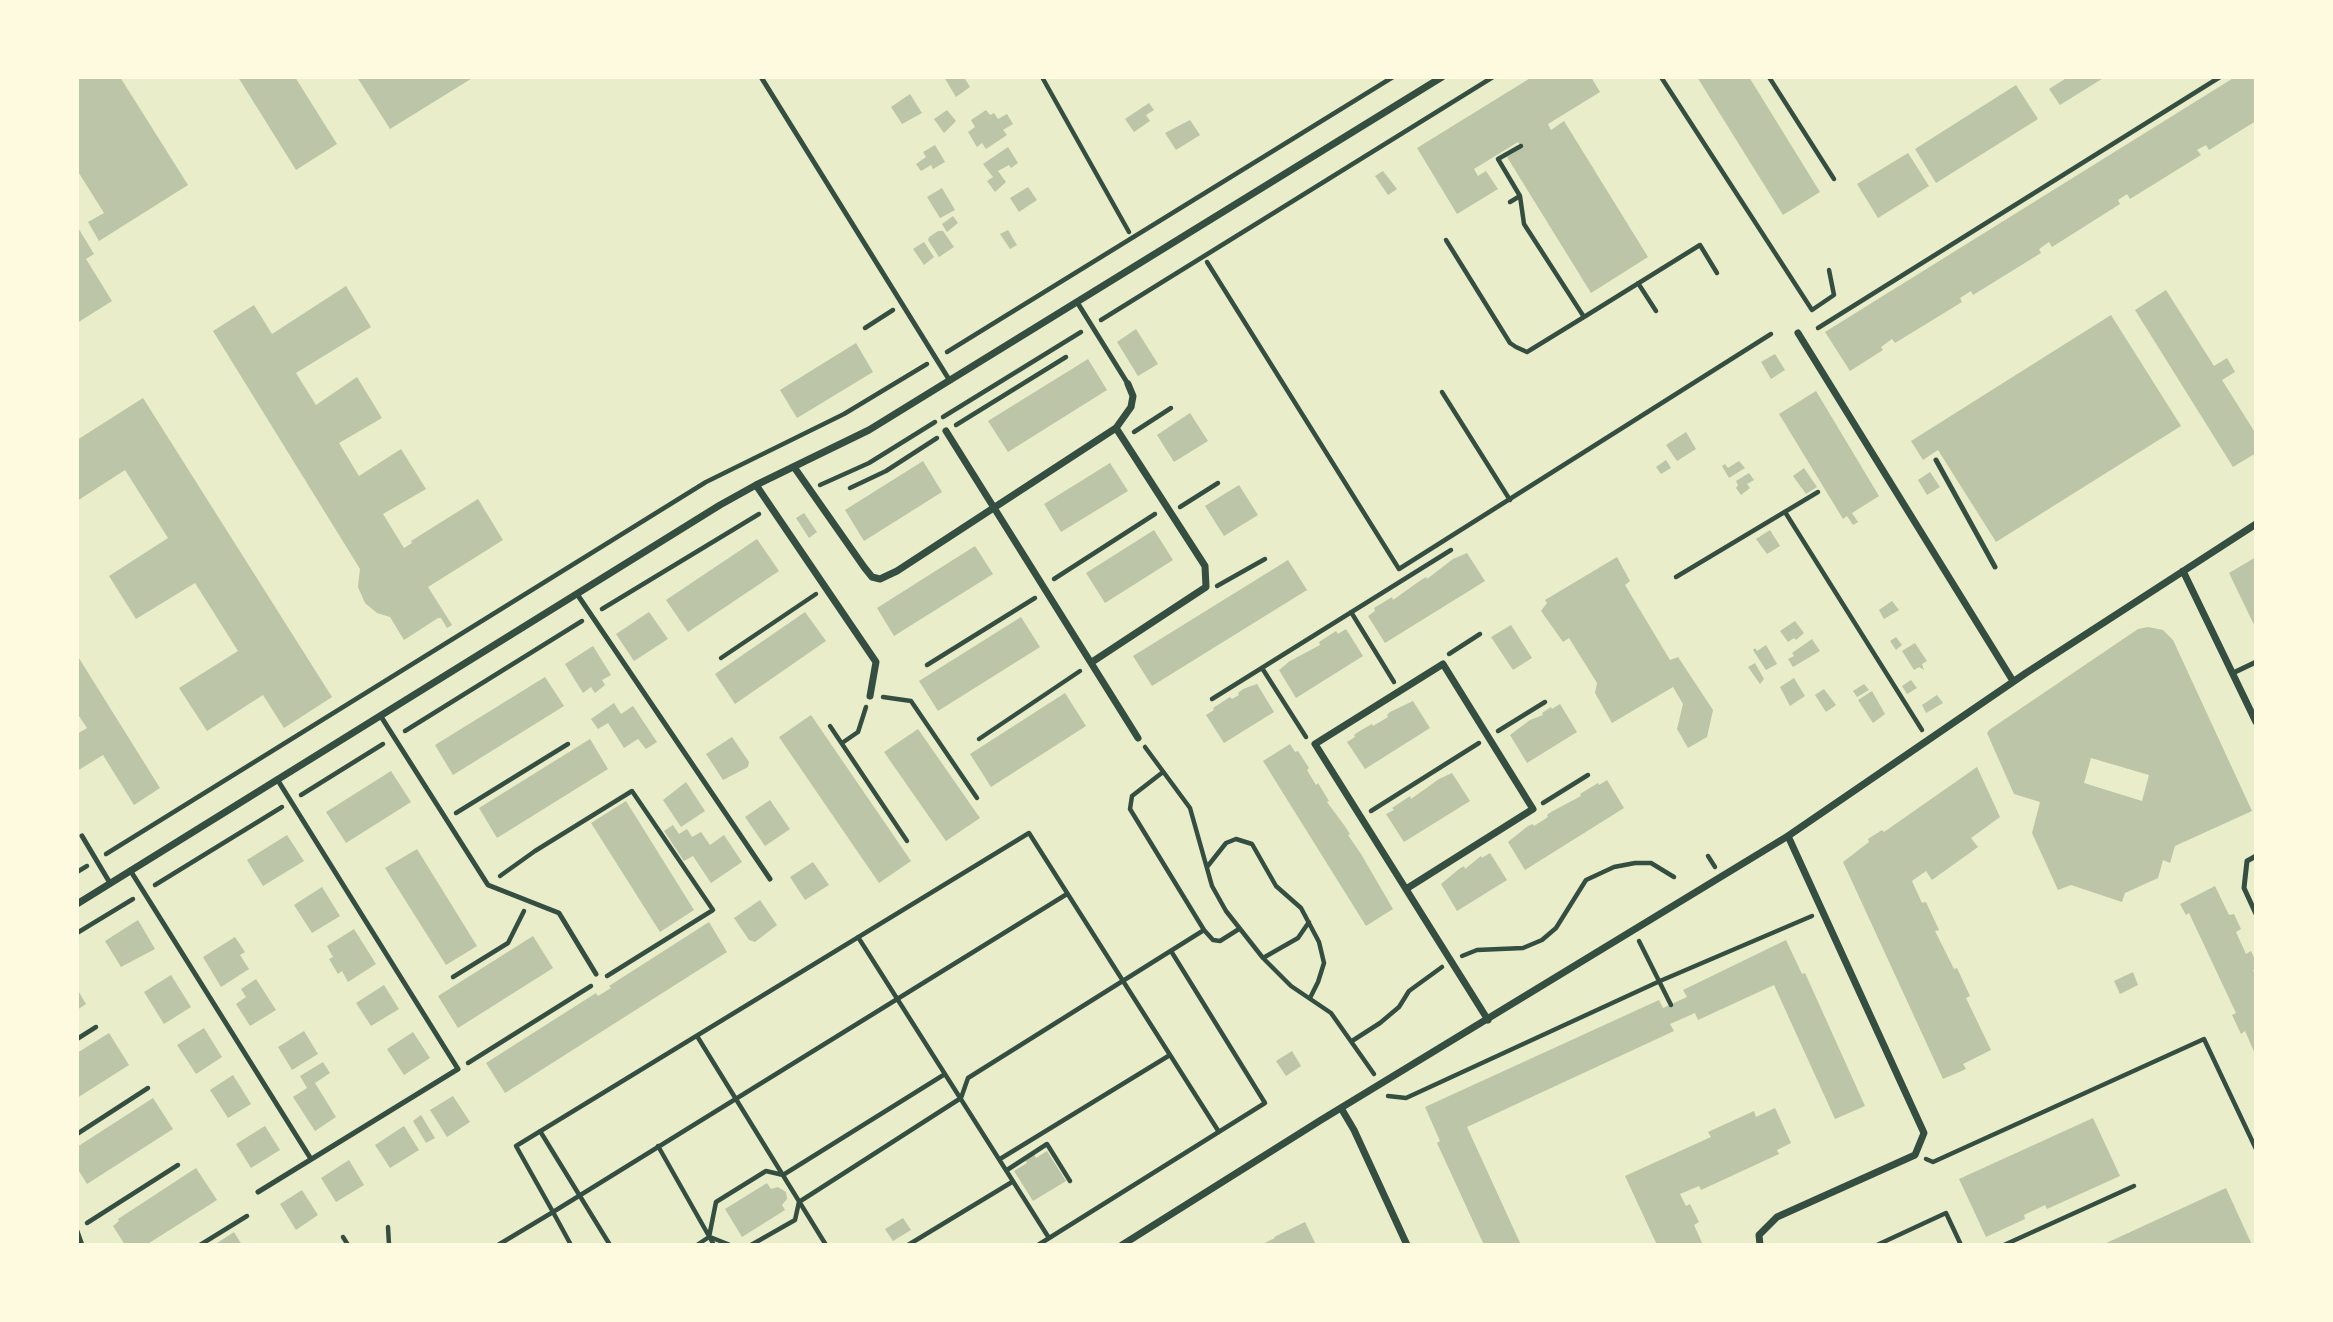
<!DOCTYPE html>
<html>
<head>
<meta charset="utf-8">
<style>
  body { margin:0 }
  #map { position:relative; width:2333px; height:1322px; overflow:hidden; background:#e9edc9; font-family:Overpass,sans-serif }
  canvas { display:block }
  .frame { position:absolute; inset:0; border:79px solid #fefae0; pointer-events:none }
</style>
</head>
<body>
<div id="map">
<canvas width="2333" height="1322"></canvas>
<div class="frame"></div>
</div>
<script>
const context = document.querySelector('canvas').getContext('2d');
context.lineJoin = 'round';
function fill(path, color) { context.fillStyle = color; context.fill(path, 'evenodd'); }
const shape = rows => new Path2D(rows.map(r => 'M' + r).join(''));
function trace(path, color, width, dash) { context.strokeStyle = color; context.lineWidth = width; context.lineCap = dash ? 'butt' : 'round'; context.setLineDash(dash || []); context.stroke(path); }
fill(shape([
  [77,77,120,77,188,185,99,241,88,222,104,213,77,170],
  [238,77,295,77,337,144,296,170],
  [357,77,474,77,390,129],
  [944,77,964,77,970,87,956,97],
  [1532,77,1591,77,1600,92,1548,124,1551,130,1564,121,1648,257,1591,293,1507,157,1522,148,1518,142,1474,169,1478,176,1486,171,1498,189,1457,214,1417,148],
  [1697,77,1749,77,1820,192,1783,215],
  [2068,77,2105,77,2060,105,2049,89],
  [2235,77,2256,77,2256,121,2209,150,2206,145,2197,150,2201,155,2130,199,2127,194,2118,200,2120,204,2052,247,2049,242,2039,249,2041,253,1973,295,1971,291,1960,298,1962,302,1895,343,1892,339,1881,347,1883,350,1850,371,1825,332],
  [2016,85,2038,119,1936,183,1915,149],
  [910,94,922,113,902,124,891,107],
  [1149,103,1154,110,1146,115,1150,121,1134,132,1125,119],
  [947,110,956,121,944,133,934,119],
  [986,110,990,115,994,113,998,119,1007,114,1013,124,1003,130,1007,135,986,149,982,143,977,147,968,132,975,127,971,120],
  [1190,120,1200,135,1176,150,1165,133],
  [935,145,945,162,933,169,931,165,921,171,916,164,926,157,923,152],
  [1008,147,1018,163,1011,168,1009,165,998,171,1006,182,995,192,987,181,993,177,983,164],
  [1908,153,1929,186,1878,218,1857,184],
  [1383,171,1397,189,1388,195,1375,176],
  [1028,187,1037,200,1019,212,1010,198],
  [942,188,955,210,940,218,927,197],
  [953,216,958,223,947,232,942,224],
  [77,226,94,254,86,259,112,301,77,323],
  [1008,230,1017,245,1010,249,1000,234],
  [938,231,943,231,954,247,939,257,928,240,929,237],
  [924,242,934,257,924,265,913,249],
  [346,286,371,327,296,373,316,405,357,377,382,418,339,443,359,476,401,449,426,489,383,514,404,548,412,543,411,541,478,499,503,540,428,587,452,625,447,628,441,618,438,618,404,640,390,617,377,613,365,603,358,587,360,569,213,331,254,305,272,334],
  [2166,290,2214,366,2227,358,2235,372,2222,380,2256,434,2256,453,2233,467,2135,310],
  [2111,315,2181,426,1996,542,1938,450,1923,460,1911,441],
  [1136,329,1158,364,1138,376,1117,342],
  [856,343,873,372,797,418,780,390],
  [1775,354,1785,370,1771,379,1761,362],
  [1088,359,1107,390,1008,452,988,421],
  [1816,391,1879,496,1852,513,1858,522,1853,525,1847,516,1843,519,1779,414],
  [143,398,332,697,284,728,263,695,207,731,179,688,238,651,195,583,136,619,109,576,168,538,125,470,77,501,77,440],
  [1190,413,1208,441,1174,462,1157,435],
  [1686,432,1696,449,1677,461,1666,445],
  [1666,460,1671,468,1661,474,1656,467],
  [923,461,942,492,864,541,845,510],
  [1739,461,1745,468,1729,478,1722,466,1725,464,1728,468],
  [1110,463,1128,491,1061,532,1044,504],
  [1804,468,1817,487,1806,494,1793,476],
  [1930,472,1940,487,1927,495,1918,480],
  [1749,473,1754,480,1747,484,1750,488,1741,495,1736,488,1738,485,1736,481],
  [1239,485,1258,515,1224,536,1205,506],
  [804,513,817,532,809,538,796,518],
  [1154,530,1173,560,1105,603,1086,573],
  [1770,530,1780,546,1767,554,1756,539],
  [757,539,779,571,688,632,666,600],
  [975,546,993,574,894,636,877,608],
  [1467,553,1485,581,1385,643,1368,616,1375,611,1374,608,1392,597,1393,600,1421,580,1426,577,1427,579,1453,559],
  [1617,557,1630,581,1625,585,1670,660,1678,657,1713,710,1707,737,1688,748,1677,729,1683,704,1673,687,1612,723,1595,693,1597,683,1569,638,1563,642,1541,611,1547,603,1545,600],
  [2256,557,2256,629,2229,573],
  [1288,560,1307,590,1152,686,1133,656],
  [1892,601,1899,610,1884,619,1879,610],
  [649,612,668,639,634,661,616,634],
  [805,612,826,641,735,704,715,674],
  [1021,617,1040,647,938,711,919,681],
  [1795,621,1804,633,1796,640,1794,638,1788,642,1780,631],
  [1511,625,1532,658,1513,670,1491,637],
  [2148,627,2163,630,2173,640,2252,811,2175,846,2170,863,2163,860,2158,878,2125,893,2122,902,2071,885,2058,890,2032,833,2040,802,2014,794,1987,733,1989,730,2138,629],
  [2091,758,2149,775,2142,801,2084,783],
  [1346,629,1363,656,1296,698,1279,670,1290,661,1320,645,1319,642,1336,631,1338,634],
  [1896,637,1902,645,1896,650,1890,641],
  [1812,639,1820,651,1793,667,1788,659,1794,656,1792,653],
  [1915,643,1927,661,1922,664,1924,670,1919,667,1914,670,1902,651],
  [1766,645,1777,664,1766,670,1753,650,1755,648,1757,651],
  [593,646,611,675,602,680,605,685,595,693,591,687,583,693,565,664],
  [77,655,160,788,134,805,103,755,77,771,77,734,87,728,77,713],
  [1755,663,1764,679,1760,684,1748,667],
  [545,677,564,706,453,775,435,745],
  [1794,678,1805,696,1790,706,1780,687],
  [1911,680,1917,688,1907,694,1902,686],
  [1257,684,1274,712,1224,743,1206,715,1214,710,1213,708,1230,697,1232,699,1239,695,1238,693,1243,689],
  [1864,684,1869,690,1857,697,1853,691],
  [1824,689,1836,705,1826,712,1815,695],
  [1872,691,1885,714,1873,723,1858,700],
  [1065,693,1086,726,991,787,970,754],
  [1937,695,1943,703,1926,713,1922,705],
  [1413,701,1430,728,1365,769,1347,742,1355,737,1354,735,1358,732,1372,724,1373,726,1388,717,1387,715,1390,712],
  [614,703,621,714,633,706,657,742,646,749,638,739,624,748,608,723,598,729,591,719],
  [1560,704,1577,732,1527,763,1510,735,1530,720,1543,715,1542,713,1551,707,1552,709],
  [811,715,911,861,879,883,779,737],
  [918,729,980,818,946,841,884,752],
  [732,737,749,762,748,767,723,780,706,754],
  [590,739,608,769,497,838,479,808],
  [1290,744,1295,752,1298,751,1309,768,1307,770,1316,785,1318,783,1329,801,1327,802,1344,825,1350,834,1348,835,1361,854,1393,909,1366,926,1263,761],
  [1977,767,2000,817,1971,838,1978,847,1932,880,1926,871,1912,881,1922,903,1926,902,1939,930,1935,931,1954,969,1957,968,1970,996,1966,998,1991,1050,1963,1064,1966,1069,1943,1079,1843,862,1869,842,1868,839,1882,830,1884,832],
  [391,771,411,802,346,843,326,812],
  [1452,773,1470,801,1404,842,1386,814,1394,810,1392,808,1410,796,1411,799,1439,779],
  [1607,780,1624,808,1525,870,1508,842,1528,826,1533,824,1534,826,1548,817,1547,815,1551,812,1581,796,1580,794,1598,783,1599,785],
  [686,782,705,811,681,827,663,800],
  [770,800,790,829,765,846,745,817],
  [626,801,694,910,660,932,591,823],
  [673,825,679,834,687,829,692,837,701,832,710,845,724,835,742,862,711,883,693,856,684,861,664,831],
  [287,835,304,861,263,886,247,860],
  [417,849,477,946,446,965,385,868],
  [1490,853,1507,880,1457,911,1441,884,1459,869,1464,866,1465,869,1481,856,1482,858],
  [813,862,829,885,805,900,790,877],
  [2215,886,2229,915,2234,914,2241,929,2236,932,2246,954,2251,951,2256,962,2256,969,2253,970,2256,976,2256,1056,2245,1031,2241,1034,2232,1015,2236,1013,2189,913,2186,915,2180,904],
  [322,887,340,916,312,933,294,905],
  [760,900,777,925,755,942,749,940,734,918],
  [138,920,155,949,121,967,105,941],
  [709,922,727,952,505,1093,486,1063,596,993,598,996,611,988,609,986],
  [354,929,376,964,348,982,342,971,338,974,329,959,333,957,327,946],
  [533,936,553,968,458,1028,438,996],
  [235,937,245,952,240,955,249,969,221,987,203,957],
  [1786,940,1802,974,1805,973,1865,1106,1835,1119,1774,985,1698,1020,1695,1013,1670,1024,1674,1031,1467,1127,1521,1245,1484,1245,1437,1143,1440,1141,1425,1107,1659,1000,1663,1008,1687,997,1683,990],
  [2133,972,2138,985,2120,994,2114,981],
  [171,975,191,1007,164,1024,144,992],
  [256,979,276,1010,250,1026,236,1004,246,997,241,989],
  [384,985,399,1009,371,1026,356,1003],
  [77,989,86,1004,77,1010],
  [204,1028,222,1057,196,1074,177,1045],
  [304,1031,318,1054,292,1070,278,1047],
  [413,1032,430,1058,404,1075,387,1049],
  [109,1033,129,1065,77,1098,77,1053],
  [1292,1051,1301,1066,1286,1076,1276,1061],
  [323,1062,330,1073,315,1083,336,1117,315,1131,293,1097,307,1088,300,1076],
  [233,1075,251,1104,228,1118,210,1090],
  [453,1096,470,1122,447,1137,430,1110],
  [153,1098,173,1129,87,1184,77,1168,77,1147],
  [1775,1108,1791,1143,1777,1150,1779,1154,1701,1190,1699,1186,1680,1194,1686,1206,1690,1204,1699,1222,1694,1225,1703,1245,1657,1245,1625,1176,1711,1137,1708,1132,1754,1111,1756,1117],
  [421,1115,435,1138,426,1143,413,1121],
  [2093,1118,2120,1176,2047,1209,2045,1205,2024,1215,2025,1219,1986,1237,1959,1179],
  [265,1126,280,1150,251,1168,236,1144],
  [404,1126,419,1150,390,1168,375,1145],
  [1047,1151,1066,1181,1033,1201,1014,1171,1027,1163,1025,1160,1034,1154,1036,1158],
  [349,1160,364,1185,336,1202,321,1178],
  [196,1168,217,1200,146,1245,125,1245,113,1226,119,1221,118,1219],
  [767,1183,771,1189,778,1187,786,1192,787,1199,782,1205,785,1210,742,1237,725,1209],
  [2226,1188,2252,1245,2102,1245],
  [302,1190,318,1215,296,1230,280,1204],
  [903,1218,911,1230,893,1241,885,1229],
  [1305,1222,1316,1245,1260,1245,1275,1238,1274,1237],
  [234,1232,242,1245,214,1245]
]), '#bcc5a7');
trace(shape([
  [1042,77,1129,232],
  [1661,77,1812,310,1834,295,1829,270],
  [1769,77,1834,179],
  [1520,196,1524,224,1584,317,1700,245,1717,273],
  [1510,202,1520,196,1498,159,1521,146],
  [1446,240,1510,343,1516,347,1527,352,1584,317],
  [1207,262,1399,569,1771,334],
  [1638,283,1656,311],
  [1101,320,1493,77],
  [865,328,893,310],
  [1818,328,2220,77],
  [947,352,1393,77],
  [1442,392,1510,500],
  [943,417,1081,332],
  [956,425,1066,357],
  [1134,432,1171,408],
  [820,485,869,463,935,422],
  [850,488,886,471,937,438],
  [1180,507,1218,483],
  [1785,512,1922,730],
  [1676,577,1818,492],
  [1054,579,1155,514],
  [1217,586,1265,559],
  [602,609,759,514],
  [1351,612,1394,682],
  [1449,654,1480,634],
  [721,658,816,594],
  [927,665,1035,598],
  [1262,668,1306,737],
  [883,697,911,701,977,798],
  [1212,699,1451,550],
  [830,726,907,841],
  [405,731,582,621],
  [1498,731,1545,702],
  [979,739,1080,671],
  [842,743,858,732,866,707],
  [1145,747,1190,808,1212,886,1226,911,1263,958,1291,986,1331,1013,1374,1074],
  [1163,772,1132,796,1130,809,1204,930,1213,940,1220,941,1239,929],
  [301,795,383,744],
  [1543,803,1588,775],
  [1371,811,1479,743],
  [456,813,568,744],
  [106,854,706,482,844,414,927,364],
  [1708,856,1715,867],
  [1207,867,1226,843,1236,839,1252,844,1276,886,1301,908,1319,942,1324,963,1318,982,1310,998],
  [77,872,87,866],
  [500,876,535,851,632,791,713,910,607,976],
  [155,885,282,807],
  [77,933,133,899],
  [858,937,1049,1238],
  [1639,941,1671,1005],
  [1462,956,1477,950,1523,948,1542,940,1556,928,1586,880,1614,867,1635,863,1651,863,1674,877],
  [1263,958,1298,938,1309,922],
  [453,977,508,943,524,911],
  [697,1036,826,1245],
  [77,1039,96,1027],
  [1352,1041,1380,1023,1399,1007,1409,991,1442,967],
  [468,1063,591,986],
  [1388,1096,1406,1098,1660,981,1812,916],
  [540,1131,610,1245],
  [77,1134,148,1088],
  [658,1146,714,1245],
  [1000,1159,1170,1055],
  [1926,1159,1933,1162,2204,1039,2256,1149],
  [1007,1170,1047,1144,1070,1181],
  [87,1223,178,1165],
  [388,1227,389,1245],
  [343,1237,348,1245],
  [710,1237,730,1245],
  [200,1245,247,1216],
  [498,1245,553,1212,516,1146,1029,833,1219,1132],
  [571,1245,553,1212,1067,894],
  [697,1245,709,1237,716,1202,766,1171,783,1175,945,1074],
  [751,1245,795,1220,799,1202,961,1098,968,1078,1204,930],
  [908,1245,1012,1182],
  [1038,1245,1265,1103,1171,951],
  [1877,1245,1946,1213,1961,1245],
  [2004,1245,2134,1186]
]), '#344e41', 4.5);
trace(shape([
  [761,77,950,381],
  [1077,302,1128,384],
  [1936,460,1995,567],
  [577,594,770,879],
  [2233,673,2256,662],
  [380,715,488,885,559,913,596,974],
  [82,836,110,883],
  [2256,856,2247,861,2244,888,2256,914],
  [130,870,311,1159],
  [258,1192,458,1069,277,779],
  [77,1231,82,1245]
]), '#344e41', 5);
trace(shape([
  [1798,333,2013,681],
  [946,431,1138,738],
  [794,467,864,567,872,577,880,579,897,571,1116,428,1131,407,1133,396,1128,384],
  [756,485,876,662,870,696],
  [2183,571,2256,722],
  [1092,662,1206,587,1205,566,1116,428],
  [1406,889,1533,809,1443,664,1315,744,1488,1020],
  [77,904,720,505,756,485,869,430,1442,77],
  [1341,1108,1354,1130,1407,1245],
  [1122,1245,1321,1120,1788,836,2026,673,2256,524],
  [1760,1245,1759,1235,1777,1217,1915,1155,1924,1133,1788,836]
]), '#344e41', 7);
</script>
</body>
</html>
